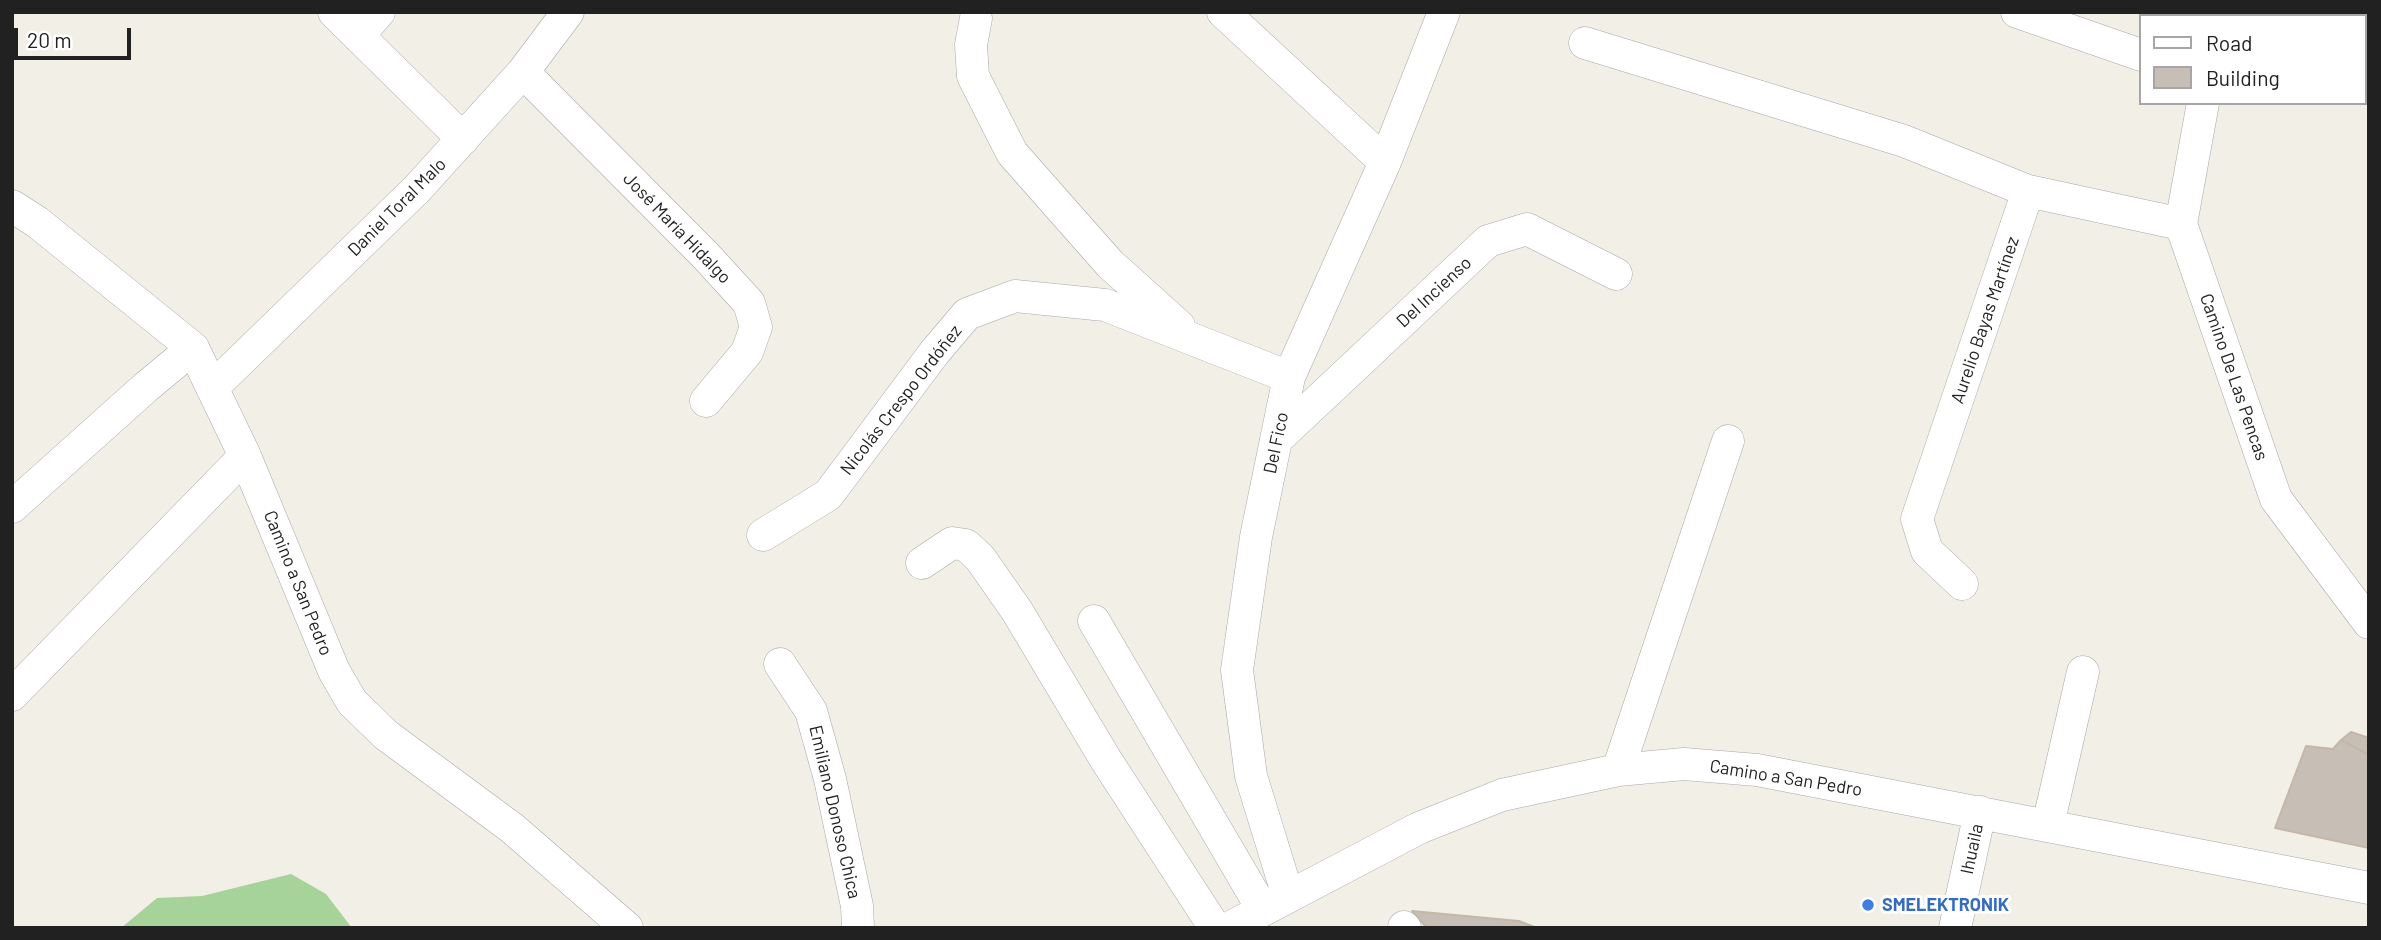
<!DOCTYPE html>
<html>
<head>
<meta charset="utf-8">
<style>
  body { margin:0 }
  #map { position:relative; width:2381px; height:940px; overflow:hidden; background:#f2efe7; font-family:Barlow,sans-serif }
  canvas { display:block }
  .frame { position:absolute; inset:0; border:14px solid #212121; pointer-events:none }
  .legend { position:absolute; left:2139px; top:14px; width:228px; height:91px; box-sizing:border-box; background:#fff; border:2px solid #a6a6a6; margin:0; padding:9px 12px; list-style:none; font-size:21px; color:#212121 }
  .legend li { display:flex; align-items:center; gap:14px; height:35px }
  .legend b { width:35px; border:2px solid #a6a6a6 }
  .scale { position:absolute; left:14px; top:28px; width:117px; height:32px; box-sizing:border-box; border:4px solid #212121; border-top:0; padding-left:9px; font-size:21px; line-height:24px; white-space:nowrap; color:#212121; -webkit-text-stroke:5px #fff; paint-order:stroke }
</style>
</head>
<body>
<div id="map">
<canvas width="2381" height="940"></canvas>
<div class="frame"></div>
<ul class="legend">
<li><b style="height:9px;background:#fff"></b>Road</li>
<li><b style="height:19px;background:#c7beb6"></b>Building</li>
</ul>
<div class="scale">20 m</div>
</div>
<script>
const context = document.querySelector('canvas').getContext('2d');
context.lineJoin = 'round';
function fill(path, color) { context.fillStyle = color; context.fill(path, 'evenodd'); }
const shape = rows => new Path2D(rows.map(r => 'M' + r).join(''));
function trace(path, color, width, dash) { context.strokeStyle = color; context.lineWidth = width; context.lineCap = dash ? 'butt' : 'round'; context.setLineDash(dash || []); context.stroke(path); }
function write(font, color, halo, rows, align = 'center') {
  context.font = font + ' Barlow,sans-serif'; context.lineWidth = 6; context.setLineDash([]); context.textBaseline = 'middle'; context.strokeStyle = halo; context.fillStyle = color; for (const [text, x, y, turn = 0] of rows) {
    context.save(); context.translate(x, y); context.rotate((+turn || 0) * Math.PI / 180); context.textAlign = isNaN(turn) ? turn : align; if (halo) context.strokeText(text, 0, 0); context.fillText(text, 0, 0); context.restore();
  }
}
fill(shape([
  [291,874,326,894,352,928,121,928,157,898,202,896]
]), '#a6d39a');
const building = shape([
  [2351,732,2369,738,2369,755,2341,740,2351,732],
  [2341,740,2369,755,2369,848,2275,828,2306,746,2333,749,2341,740],
  [1412,911,1519,921,1537,928,1427,928,1412,911]
]);
fill(building, '#c7beb6');
trace(building, '#c5b7a8', 2);
const street = shape([
  [334,12,463,139],
  [1223,12,1385,162],
  [2017,12,2141,55],
  [2220,16,2220,12],
  [976,18,971,45,973,76,1012,153,1110,264,1179,326],
  [358,36,379,12],
  [1585,43,1904,141,2028,191],
  [523,72,706,256,749,303,756,327,747,352,706,401],
  [2203,103,2181,224,2276,499,2369,623],
  [12,206,37,222,193,348,245,456,334,671,352,702,386,735,512,828,627,928],
  [212,388,417,189,523,72,568,12],
  [1277,439,1488,241,1527,229,1616,274],
  [12,507,146,387,193,348],
  [763,535,828,495,934,353,967,314,1015,296,1105,305,1289,377],
  [922,563,952,543,966,545,980,558,1017,611,1106,760,1215,928],
  [1962,584,1927,551,1917,519,2028,191,2181,224],
  [1094,621,1263,910],
  [780,664,811,711,830,779,857,906,858,928],
  [12,695,245,456],
  [1618,770,1728,441],
  [2048,825,2083,672],
  [1288,896,1251,776,1237,670,1256,537,1289,377,1385,162,1444,12],
  [1404,927,1405,928],
  [1229,928,1419,828,1502,795,1618,770,1684,764,1757,770,2369,888],
  [1955,928,1980,812]
]);
trace(street, '#a8a8a8', 33);
trace(street, '#fff', 32);
for (const [x, y, r, color] of [
  [1868,905,7,"#3f7fe0"]
]) { const dot = new Path2D(); dot.arc(x, y, r, 0, 2 * Math.PI); context.fillStyle = color; context.fill(dot); trace(dot, '#fff', 2.5); }
write('18px', '#212121', '#fff', [
  ["Daniel Toral Malo",397,207,-45],
  ["José María Hidalgo",677,228,46],
  ["Del Incienso",1434,292,-43],
  ["Aurelio Bayas Martínez",1985,320,-71],
  ["Camino De Las Pencas",2234,377,71],
  ["Nicolás Crespo Ordóñez",901,400,-52],
  ["Del Fico",1276,443,-78],
  ["Camino a San Pedro",298,583,68],
  ["Camino a San Pedro",1786,778,9],
  ["Emiliano Donoso Chica",835,812,77],
  ["Ihuaila",1972,849,-78]
]);
write('bold 18px', '#366cbe', '#fff', [
  ["SMELEKTRONIK",1882,905]
], 'left');
</script>
</body>
</html>
